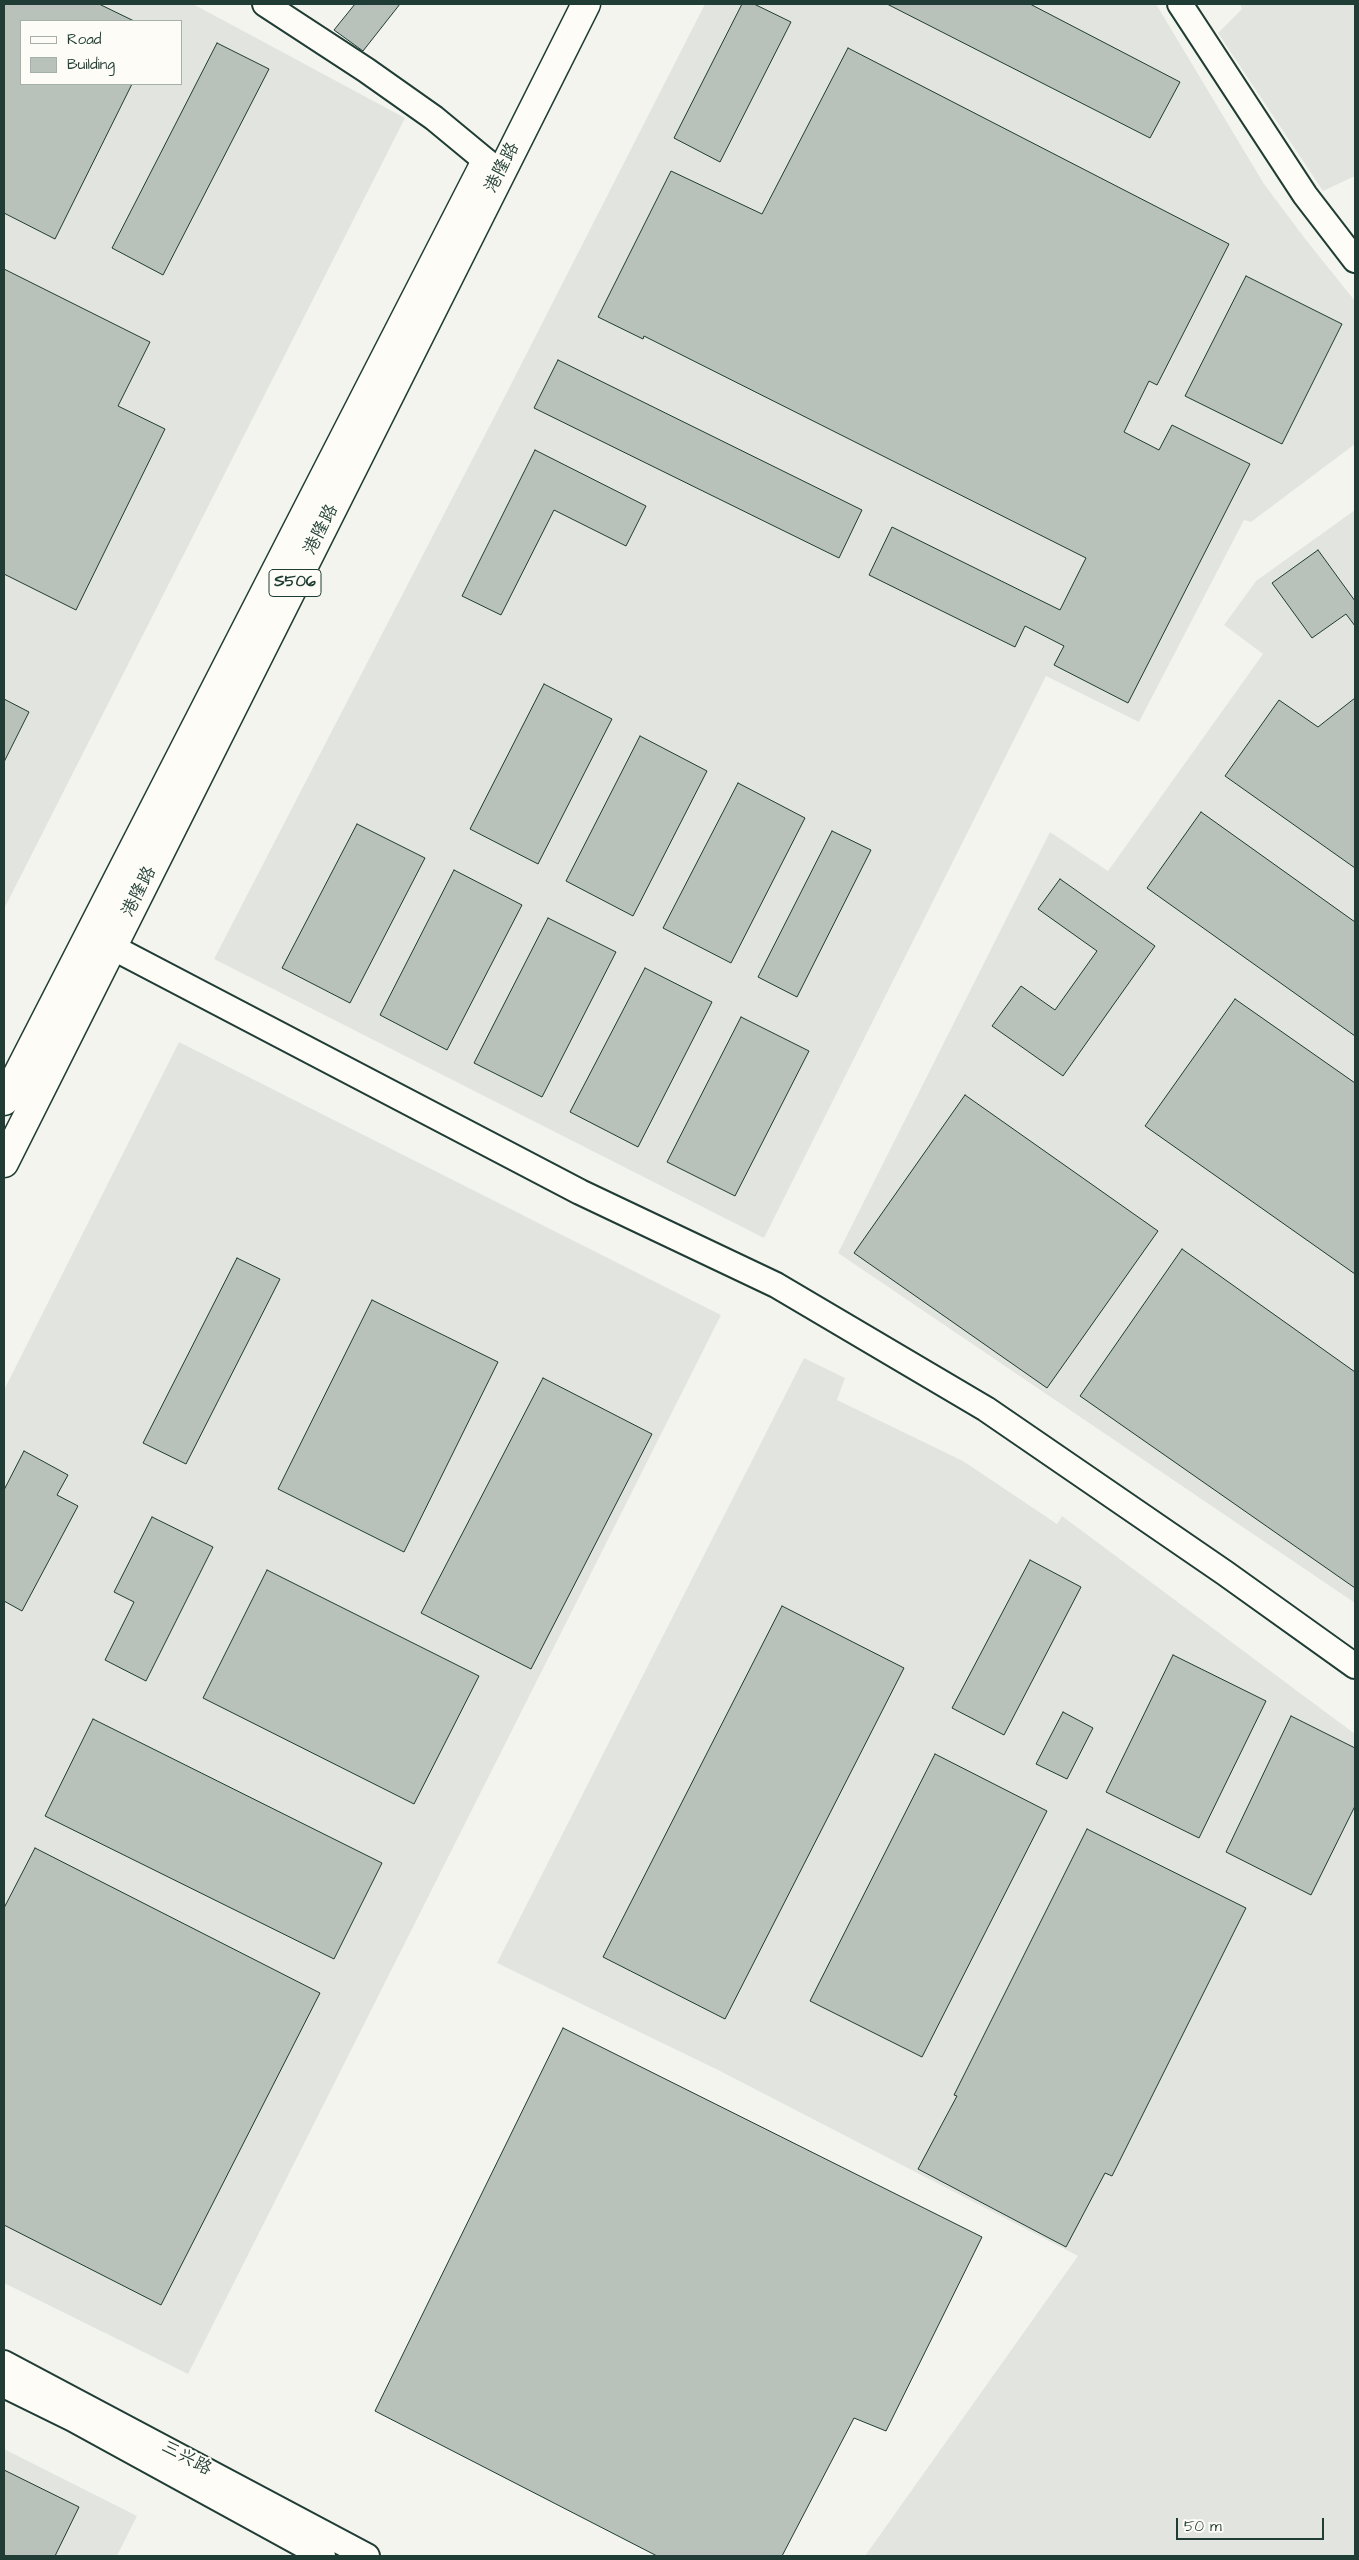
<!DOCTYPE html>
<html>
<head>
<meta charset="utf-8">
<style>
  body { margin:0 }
  #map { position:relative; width:1359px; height:2560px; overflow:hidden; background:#f4f4ef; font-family:"Architects Daughter",sans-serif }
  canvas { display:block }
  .frame { position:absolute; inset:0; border:5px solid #1f3d34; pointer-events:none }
  .legend { position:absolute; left:20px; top:20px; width:162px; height:65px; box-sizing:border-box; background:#fdfcf7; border:1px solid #a4b0a9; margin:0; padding:6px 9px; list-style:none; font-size:15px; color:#1f3d34 }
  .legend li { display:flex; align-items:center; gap:10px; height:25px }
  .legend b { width:25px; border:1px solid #a4b0a9 }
  .scale { position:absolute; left:1176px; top:2518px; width:148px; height:22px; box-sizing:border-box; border:2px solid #1f3d34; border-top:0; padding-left:6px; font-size:15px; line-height:18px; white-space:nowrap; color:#1f3d34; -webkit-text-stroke:4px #fdfcf7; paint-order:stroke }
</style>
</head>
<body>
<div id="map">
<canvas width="1359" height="2560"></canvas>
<div class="frame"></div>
<ul class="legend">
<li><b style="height:6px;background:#fdfcf7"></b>Road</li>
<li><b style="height:14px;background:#b9c1bb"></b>Building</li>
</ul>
<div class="scale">50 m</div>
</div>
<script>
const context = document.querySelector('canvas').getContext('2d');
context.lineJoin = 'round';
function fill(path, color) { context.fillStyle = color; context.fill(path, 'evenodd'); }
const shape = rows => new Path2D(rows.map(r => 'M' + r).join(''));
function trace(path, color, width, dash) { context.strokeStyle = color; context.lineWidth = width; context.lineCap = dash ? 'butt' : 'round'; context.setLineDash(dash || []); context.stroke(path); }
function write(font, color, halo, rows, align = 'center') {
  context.font = font + ' "Architects Daughter","LXGW WenKai TC",sans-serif'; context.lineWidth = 4; context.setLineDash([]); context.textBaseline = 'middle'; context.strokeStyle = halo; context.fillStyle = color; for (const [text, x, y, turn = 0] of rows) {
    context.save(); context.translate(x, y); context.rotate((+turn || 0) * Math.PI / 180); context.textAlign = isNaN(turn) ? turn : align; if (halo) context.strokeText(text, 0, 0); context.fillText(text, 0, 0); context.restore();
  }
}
fill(shape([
  [4,4,193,4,405,118,4,909],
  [21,21,181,21,181,84,21,84],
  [705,4,1156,4,1264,184,1306,240,1355,301,1355,444,1251,522,1244,520,1139,722,1046,676,764,1238,214,959,504,398],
  [1240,4,1355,4,1355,176,1323,191,1218,33,1242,9],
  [1355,510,1355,1603,838,1253,1050,832,1108,871,1263,654,1224,625,1256,581],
  [179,1042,721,1315,188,2374,4,2283,4,1390],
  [804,1358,845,1378,837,1400,963,1461,1057,1524,1062,1516,1355,1734,1355,2556,865,2556,1078,2256,718,2070,497,1963],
  [4,2449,137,2516,117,2556,4,2556]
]), '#e2e5df');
const building = shape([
  [4,4,99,4,134,21,21,21,21,84,132,84,55,239,4,213,4,4],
  [355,4,400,4,363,51,334,30,355,4],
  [742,4,754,4,791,22,720,162,674,138,742,4],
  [887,4,1030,4,1180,82,1150,138,887,4],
  [217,43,269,69,163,275,112,248,217,43],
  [848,48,1229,244,1157,385,1149,381,1124,432,1159,450,1172,425,1250,464,1128,703,1054,665,1064,646,1025,626,1015,647,869,575,892,527,1060,610,1086,558,644,336,643,339,598,317,671,171,762,214,848,48],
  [4,269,150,342,118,406,165,429,76,610,4,574,4,269],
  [1246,276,1342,324,1282,444,1185,396,1246,276],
  [558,360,862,510,839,558,534,408,558,360],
  [535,450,646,506,626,546,554,510,501,615,462,596,535,450],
  [1318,550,1355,601,1355,626,1346,614,1312,638,1272,583,1318,550],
  [544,684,612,719,538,864,470,829,544,684],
  [1355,698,1355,868,1225,776,1279,700,1318,727,1355,698],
  [4,699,29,712,4,762,4,699],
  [640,736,707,771,633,916,566,881,640,736],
  [738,783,805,818,731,963,663,928,738,783],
  [1201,812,1355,922,1355,1036,1147,888,1201,812],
  [357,824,425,858,350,1003,282,968,357,824],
  [832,831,871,850,797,997,758,977,832,831],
  [454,870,522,905,447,1050,380,1015,454,870],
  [1060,879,1155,946,1063,1076,992,1026,1021,986,1055,1010,1097,951,1038,909,1060,879],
  [548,918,616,952,542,1097,474,1063,548,918],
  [645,968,712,1002,638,1147,570,1112,645,968],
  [1235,999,1355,1083,1355,1274,1145,1126,1235,999],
  [741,1017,809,1051,735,1196,667,1162,741,1017],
  [965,1095,1158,1231,1047,1388,854,1253,965,1095],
  [1182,1249,1355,1372,1355,1588,1080,1396,1182,1249],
  [237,1258,280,1279,186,1464,143,1443,237,1258],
  [372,1300,498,1362,404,1552,278,1489,372,1300],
  [543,1378,652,1434,531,1669,421,1613,543,1378],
  [24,1451,68,1475,57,1495,78,1506,22,1611,4,1601,4,1490,24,1451],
  [152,1517,213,1547,146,1681,105,1660,134,1602,114,1592,152,1517],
  [1030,1560,1081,1587,1004,1735,952,1708,1030,1560],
  [267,1570,479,1676,414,1804,203,1698,267,1570],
  [782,1606,904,1668,725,2019,603,1957,782,1606],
  [1173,1655,1266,1701,1199,1838,1106,1792,1173,1655],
  [1063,1712,1093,1728,1067,1779,1036,1764,1063,1712],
  [1291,1716,1355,1748,1355,1806,1311,1895,1226,1852,1291,1716],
  [93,1719,382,1863,334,1959,45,1816,93,1719],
  [935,1754,1047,1811,922,2057,810,2001,935,1754],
  [1087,1829,1246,1908,1112,2176,1105,2173,1066,2247,918,2169,957,2096,954,2095,1087,1829],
  [35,1848,320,1993,161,2305,4,2225,4,1908,35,1848],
  [563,2028,982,2237,886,2431,854,2418,782,2556,657,2556,375,2411,563,2028],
  [4,2470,79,2507,55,2556,4,2556,4,2470]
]);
fill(building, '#b9c1bb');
trace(building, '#1f3d34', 1);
const minor = shape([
  [265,4,366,70,434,118,486,161],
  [1180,4,1305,195,1355,260],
  [112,947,580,1192,776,1285,986,1409,1225,1573,1355,1666],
  [4,2363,367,2556],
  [4,2385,73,2419,323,2556]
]);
const major = shape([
  [4,1101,485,163],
  [4,1163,586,4]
]);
trace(minor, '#1f3d34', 28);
trace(major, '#1f3d34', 31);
trace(minor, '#fdfcf7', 24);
trace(major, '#fdfcf7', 28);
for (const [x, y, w] of [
  [295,583,52]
]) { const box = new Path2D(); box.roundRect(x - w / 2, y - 13.5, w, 27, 4); context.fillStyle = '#fdfcf7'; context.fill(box); trace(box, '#1f3d34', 1); }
write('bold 16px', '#1f3d34', null, [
  ["S506",295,583]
]);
write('18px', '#1f3d34', '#fdfcf7', [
  ["港隆路",503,168,-63],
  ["港隆路",322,530,-63],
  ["港隆路",140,892,-63],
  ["三兴路",186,2459,28]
]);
</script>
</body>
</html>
